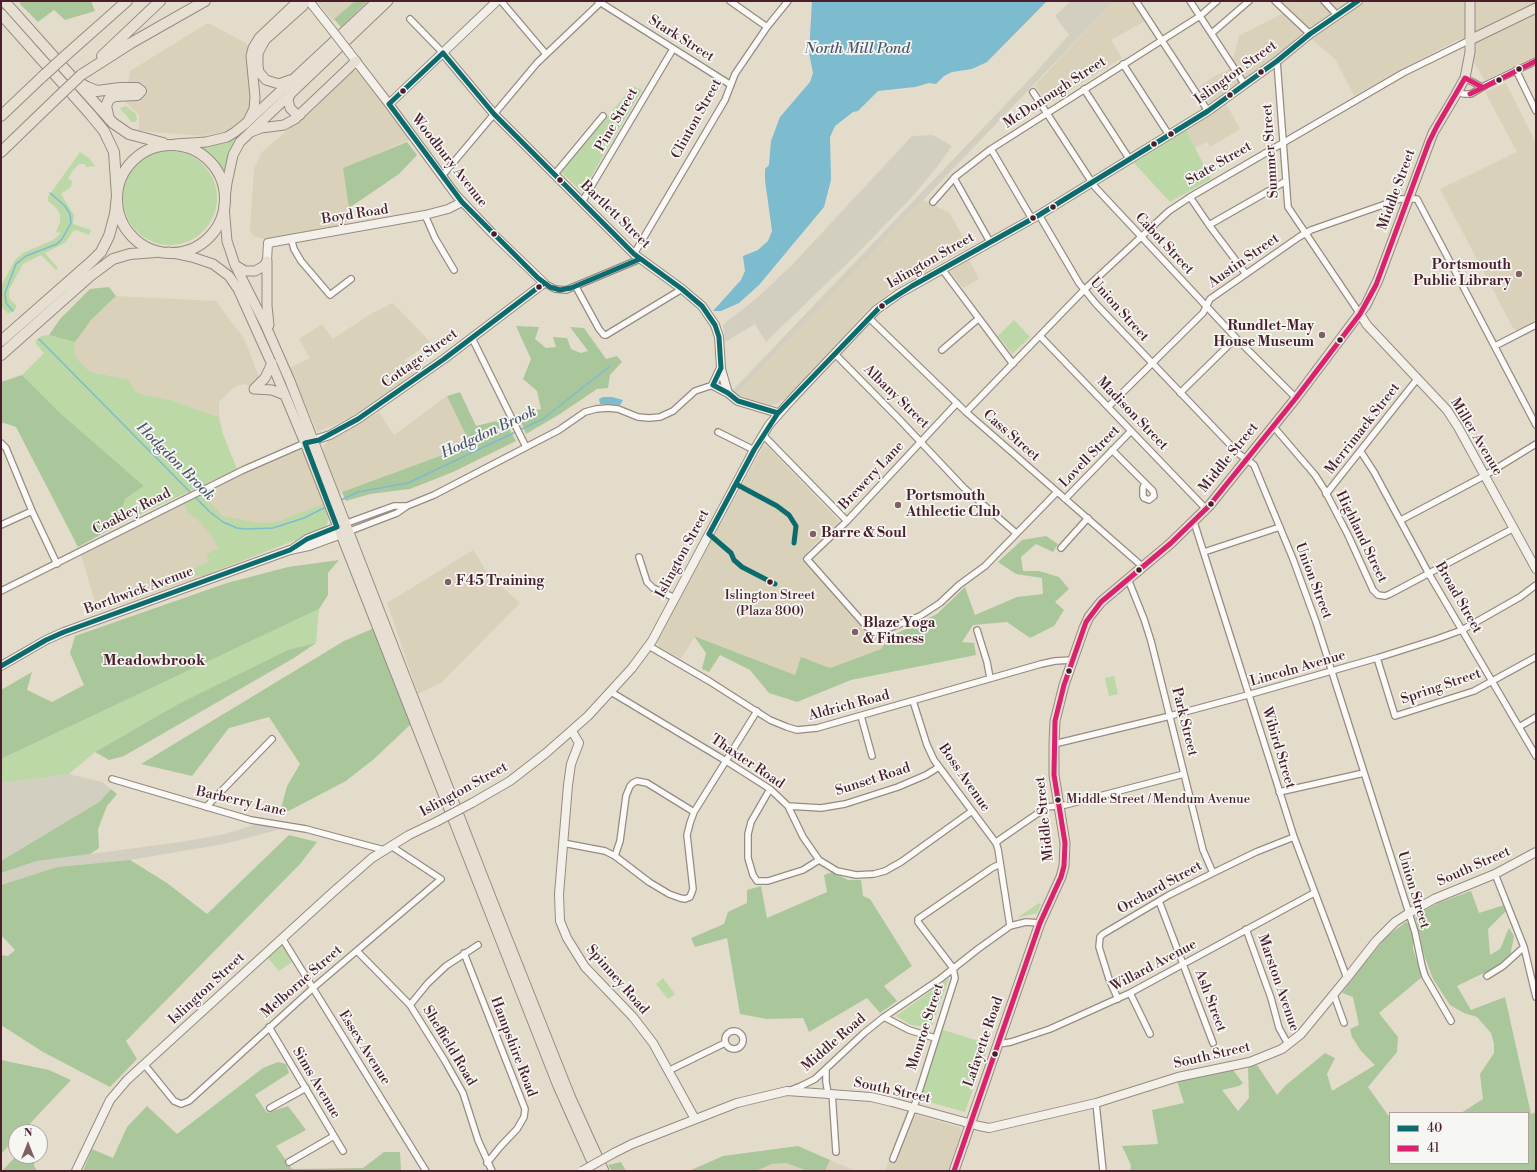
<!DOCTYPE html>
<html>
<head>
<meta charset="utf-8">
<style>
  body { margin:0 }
  #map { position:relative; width:1537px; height:1172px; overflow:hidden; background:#e4dcca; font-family:"Libre Bodoni",serif }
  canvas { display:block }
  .frame { position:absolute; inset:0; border:2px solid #4a1f2b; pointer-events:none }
  .legend { position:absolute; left:1389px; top:1112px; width:140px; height:52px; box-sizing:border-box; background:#f6f6f2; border:1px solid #b1a0a2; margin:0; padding:5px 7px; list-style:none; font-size:12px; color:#4a1f2b }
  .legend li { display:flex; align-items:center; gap:8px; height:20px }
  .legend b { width:20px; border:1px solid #b1a0a2 }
  .north { position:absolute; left:8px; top:1124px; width:40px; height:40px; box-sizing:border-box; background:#f6f6f2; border:1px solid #b1a0a2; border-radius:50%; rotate:0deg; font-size:11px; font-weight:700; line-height:16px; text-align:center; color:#4a1f2b }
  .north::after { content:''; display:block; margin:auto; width:14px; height:18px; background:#806163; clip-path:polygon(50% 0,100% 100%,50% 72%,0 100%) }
</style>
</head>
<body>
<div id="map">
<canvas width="1537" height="1172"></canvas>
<div class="frame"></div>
<ul class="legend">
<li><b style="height:5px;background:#0c6b6d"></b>40</li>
<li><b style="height:5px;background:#da226e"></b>41</li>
</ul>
<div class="north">N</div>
</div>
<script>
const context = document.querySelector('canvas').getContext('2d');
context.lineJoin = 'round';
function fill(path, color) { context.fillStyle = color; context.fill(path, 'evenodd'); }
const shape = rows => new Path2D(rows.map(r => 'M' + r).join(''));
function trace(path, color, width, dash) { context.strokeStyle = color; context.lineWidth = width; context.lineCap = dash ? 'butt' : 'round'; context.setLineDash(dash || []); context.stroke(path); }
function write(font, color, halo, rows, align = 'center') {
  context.font = font + ' "Libre Bodoni",serif'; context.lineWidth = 3.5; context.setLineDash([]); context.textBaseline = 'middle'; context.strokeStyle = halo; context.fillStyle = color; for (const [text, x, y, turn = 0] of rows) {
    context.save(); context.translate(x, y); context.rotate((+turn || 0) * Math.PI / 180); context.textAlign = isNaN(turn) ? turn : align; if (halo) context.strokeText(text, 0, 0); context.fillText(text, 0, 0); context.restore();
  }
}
fill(shape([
  [317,1,355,1,333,21],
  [1114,1,1133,1,1145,21,1111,40,1122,58,1048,104,1035,85],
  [1281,1,1536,1,1536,56,1485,81,1460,39,1436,51,1354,96,1335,59,1303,32,1274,58,1237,86,1210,104,1199,87,1210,79,1231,68,1239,36,1289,10],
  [208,23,246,43,249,48,252,107,240,122,224,132,203,136,139,131,139,115,126,103,130,71],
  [352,71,358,71,411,139,344,168,349,208,346,227,265,239,253,236,250,229,254,169,262,152,293,125,310,113],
  [1506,83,1536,143,1536,318,1531,324,1520,331,1513,328,1440,189,1517,152,1485,92],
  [1226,104,1240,129,1210,147,1207,142,1195,148,1186,130],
  [923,200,950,213,968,247,892,291,868,309,801,386,786,398,776,404,770,405,736,395],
  [969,260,979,279,963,288,949,270],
  [116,296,216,301,245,340,260,380,251,386,243,384,233,388,219,402,219,417,195,409,171,400,141,394,136,392,128,379,90,372,77,359,75,354,75,342,80,334,91,320],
  [393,303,430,342,405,360,414,375,349,419,317,432,290,368,310,358,299,339,322,324,333,339,369,315],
  [447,396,470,441,448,453,339,493,323,451,324,446,329,440,342,434,379,412,394,435],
  [764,445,768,447,839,521,808,551,805,562,860,624,889,637,881,649,830,668,801,658,795,675,695,636,681,659,659,647,657,642,671,614],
  [299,450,304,452,328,518,327,525,321,530,203,576,98,612,81,555,260,465,290,452],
  [473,550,489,575,520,603,441,683,418,694,387,603],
  [906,1112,958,1127,961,1129,961,1132,948,1171,885,1171],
  [830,1160,856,1171,825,1171],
  [786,1163,808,1171,756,1171,772,1164]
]), '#d9d1b9');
fill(shape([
  [1071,1,1114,1,736,395,732,391,1027,82,1069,35,1055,16],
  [933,135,952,146,937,167,911,198,859,252,766,342,755,324,725,342,723,325,758,297,793,264,912,136],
  [69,774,102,782,111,789,99,802,1,861,1,783],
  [257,824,281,829,224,844,130,860,57,867,1,885,1,873,37,861,181,842,225,834]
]), '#d2cfc1');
fill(shape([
  [633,86,642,90,582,192,561,172],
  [126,106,136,114,137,120,135,122,131,122,127,116,121,110,120,108],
  [1186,130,1211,179,1170,202,1134,163],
  [237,136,239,138,227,169,225,172,223,171,217,162,201,148,201,146,220,143],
  '123 198a47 47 0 1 1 94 0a47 47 0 1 1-94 0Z',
  [80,152,89,158,95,166,86,167,85,164,79,164,73,170,68,179,72,181,71,187,61,194,74,215,73,224,91,230,89,235,76,230,73,231,66,242,45,253,58,268,56,270,41,255,23,264,9,290,9,298,16,305,16,308,10,313,7,313,1,306,1,286,15,260,23,253,53,240,59,235,61,233,56,232,60,222,60,214,56,208,48,201,48,197],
  [1014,320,1030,337,1012,354,998,336],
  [49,335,75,342,75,354,77,359,90,372,128,379,136,392,141,394,171,400,195,409,219,417,223,434,237,469,118,525,125,499,144,486,59,412,22,375,44,353,36,344,36,340,42,336],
  [203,494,222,516,258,523,277,522,323,504,328,518,327,525,321,530,203,576,195,576,194,569,210,561,206,554,219,549,211,535,197,519,188,513,184,503],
  [319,609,316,643,288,651,178,704,95,752,69,774,1,783,1,759],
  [1114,676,1118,694,1109,696,1105,678],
  [1039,903,1041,905,1037,913,1017,918],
  [281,945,284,947,292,962,279,971,267,957],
  [663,978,675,994,668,999,656,984],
  [949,978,931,1028,911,1025,896,1016],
  [943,1030,989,1044,965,1112,918,1099]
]), '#bbd8a6');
fill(shape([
  [20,1,91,1,95,11,65,20,54,10,38,22,20,4],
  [355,1,368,1,341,27,334,19],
  [407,142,417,155,399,174,349,208,343,168],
  [109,287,116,296,91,320,75,342,49,335,60,319,90,289],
  [516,326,539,327,535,339,546,348,556,347,553,337,567,338,571,349,581,353,588,351,570,327,584,328,606,359,617,356,622,362,610,375,608,388,597,389,560,414,526,434,518,415,541,409,537,391,523,379,531,359],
  [22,375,59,412,144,486,125,499,118,525,78,547,16,427,1,422,1,382],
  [460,392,476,426,504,419,516,441,453,472,410,489,370,494,346,501,342,492,448,453,469,441,447,396],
  [1046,536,1058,544,1053,552,1036,544,1021,557,1023,571,1039,571,1059,577,1069,589,1055,602,1064,610,1054,626,1030,638,1007,622,973,625,962,642,974,643,976,655,851,680,797,702,769,693,750,670,720,655,709,672,702,669,706,653,694,636,795,675,801,657,830,668,881,649,889,637,937,614,965,587,975,615,1017,597,1043,594,1042,578,1016,574,998,562,1022,540],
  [339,560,328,573,328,595,319,609,1,759,1,690,32,672,27,690,52,702,84,685,70,653,75,636,227,583,288,567],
  [374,628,411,724,374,759,346,781,279,816,287,786,300,764,269,717,229,728,192,776,141,764,344,641],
  [316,643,294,658,124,756,109,760,95,752,178,704,288,650],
  [111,789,117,794,107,806,98,829,99,848,90,854,37,861,1,873,1,861,99,802],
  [289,835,317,842,300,864,126,1041,137,1059,110,1087,43,1052,1,1025,1,955,8,956,15,950,1,935,1,885,57,867,130,860,167,883,207,914],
  [832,872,848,880,861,880,863,896,870,899,912,966,884,986,897,1001,880,1013,867,998,809,1032,803,1018,767,1019,740,1014,727,938,695,947,691,938,724,924,728,912,747,903,747,890,761,886,767,918,827,892,824,875],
  [1471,891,1479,913,1504,905,1506,911,1488,929,1490,955,1500,949,1509,928,1514,936,1510,957,1492,969,1457,986,1471,1010,1505,997,1531,1114,1536,1112,1536,1171,1130,1171,1131,1165,1122,1146,1158,1144,1152,1110,1184,1103,1177,1081,1233,1070,1243,1083,1239,1086,1222,1090,1238,1111,1249,1098,1248,1067,1257,1065,1277,1095,1286,1085,1325,1053,1335,1058,1327,1074,1332,1091,1375,1065,1361,1051,1352,1037,1350,1029,1359,1025,1353,997,1342,993,1361,967,1387,936,1406,922,1409,924,1413,936,1413,949,1422,977,1379,1013,1398,1037,1397,1052,1368,1087,1390,1118,1390,1163,1528,1163,1528,1113,1461,1113,1483,1099,1480,1074,1494,1053,1494,1044,1491,1033,1477,1017,1464,1013,1450,1005,1433,979,1424,955,1415,915,1438,903],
  [1,1060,49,1070,71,1080,22,1132,16,1132,16,1138,1,1154],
  [278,1062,286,1064,289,1073,255,1095,267,1113,288,1106,306,1130,276,1146,292,1169,363,1168,384,1152,400,1152,401,1171,83,1171,92,1149,113,1158,127,1127,147,1106,177,1134,263,1068],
  [798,1146,830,1160,825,1171,808,1171,786,1163,772,1164,756,1171,689,1171,723,1156],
  [16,1156,35,1156,34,1166,37,1171,2,1171],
  [621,1162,626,1171,612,1171,608,1165]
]), '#aac79b');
fill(shape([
  [812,1,1047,1,987,62,972,69,952,72,944,76,936,84,929,83,915,87,878,91,858,111,853,112,835,126,830,137,831,180,824,207,759,285,739,303,721,311,713,311,741,280,745,271,743,256,758,250,768,241,772,231,765,180,765,169,769,165,771,141,780,117,810,82,813,73,809,53],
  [603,397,612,397,623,400,620,405,600,404,599,399]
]), '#7cbcce');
trace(shape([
  [13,311,6,303,5,293,16,264,26,256,57,244,62,239,71,223,70,214,65,206,50,193],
  [39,339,192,494],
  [195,497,210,512,223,522,237,528,245,529,273,528,304,518,324,508],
  [341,500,358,492,408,483,543,419,610,366]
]), '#7cbcce', 1.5);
const street = shape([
  [501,1,546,54],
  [598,1,731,85],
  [730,1,767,27],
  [1136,1,1208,111],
  [1190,1,1245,85],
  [1275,1,1310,34],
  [1324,1,1337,15],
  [410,19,443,53],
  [1212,33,1249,1],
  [1277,61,1288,207,1360,314],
  [1123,64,1169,135],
  [1516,70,1536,111],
  [1465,78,1482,87],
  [1084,89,1130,160],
  [1033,92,1095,187,1236,338,1296,398],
  [1457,92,1464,94,1471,94,1486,85,1536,61],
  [991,149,1032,219],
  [554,175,603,116],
  [442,176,537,63,602,1],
  [954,178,990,242],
  [1190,197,1209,225,1246,274],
  [582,202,673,49],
  [933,202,955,177,991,149,1200,16,1217,1],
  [425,215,435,238,454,270],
  [1039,215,1079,283,1096,304,1239,454,1254,465,1293,559,1316,622,1415,932,1422,966,1425,976,1451,1021],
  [1209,225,1286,181],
  [291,238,294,249,301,261,330,295,351,279],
  [634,254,725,100,735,74,767,27,788,1],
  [942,269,1013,364],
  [544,283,555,289,566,290,640,259],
  [576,287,599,329,604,335,606,335,682,289],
  [869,318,966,412,1143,567],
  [1040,336,1206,509],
  [472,338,526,447],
  [1495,346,1536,325],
  [942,350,978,319],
  [835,354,899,419,964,488,1016,533],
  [1180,393,1236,338],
  [957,403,847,521,807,559,867,627,877,632,882,631,920,616,940,603,959,585,985,566,1057,492],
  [1108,407,1203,313,1210,299,1299,237,1311,230,1400,199,1417,199,1536,425],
  [966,412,1084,290,1169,211,1190,197,1403,73,1470,40],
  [1273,426,1315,475,1324,489,1348,535,1373,590,1378,595,1385,596,1390,594,1514,528],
  [718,432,754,450],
  [763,435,847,521],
  [1,443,6,448,32,511,57,564],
  [1112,450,1145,483,1143,488,1143,496,1144,498,1149,500,1154,496,1153,491,1145,483],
  [1361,452,1374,472,1429,574,1536,756],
  [1326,494,1418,378],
  [1065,499,1131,431],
  [1401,520,1484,476,1536,444],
  [1194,522,1294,837,1347,978],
  [347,523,394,506,407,506],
  [1,525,32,511],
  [350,531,397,513,407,506,434,495,559,430,585,412,596,409,608,408,618,409,638,417,649,418,660,417,673,411,695,391,713,385],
  [1061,548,1088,518],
  [1204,552,1280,527],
  [639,557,647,582,653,588,675,598],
  [1128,579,1144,619,1151,641,1203,850,1213,873],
  [1,591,243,470,305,443],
  [977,630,987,662,990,678],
  [649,646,709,681,770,720,787,727,797,730,817,728,1041,664,1055,661,1072,660],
  [1377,658,1395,716,1474,691,1536,657],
  [611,692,726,761,770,789,788,806,803,837,819,860,837,871,856,875,874,874,885,871,901,862,972,811],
  [913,701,927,745,934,760,996,843],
  [861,716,872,756],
  [1519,727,1536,717],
  [1054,744,1166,717,1244,696,1377,658,1437,639,1462,630,1520,597,1536,585],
  [112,779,251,820,306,829,384,850],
  [770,789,751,822,748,834,748,858,753,875,757,881,768,881,803,870,819,860],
  [1279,792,1364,773],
  [788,806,821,808,845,804,898,787,926,775,939,767],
  [206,807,272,739],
  [563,843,605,851,615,856,649,882,669,894,680,898,685,899,690,897,693,889,687,835,690,823,694,812,757,711],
  [615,856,620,841,626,796,630,786,633,783,637,781,647,783,694,812],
  [1495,874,1524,947,1536,997],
  [1159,901,1213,1043],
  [1010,926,998,849,996,843,999,840,1047,807,1065,805,1184,774],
  [1246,929,1271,998,1279,1028,1288,1044],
  [282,938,426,1171],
  [357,951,410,1005,445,1061,463,1093,478,1140,492,1171],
  [464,953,525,1109,524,1117,517,1129,500,1147,487,1163],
  [1487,976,1503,966,1524,947],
  [1130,993,1150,1034],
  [1334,995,1344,1023],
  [1118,999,1109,979,1099,947,1100,937,1103,934,1169,895,1213,873,1256,852,1294,837],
  [410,1005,428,983,446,966,478,945],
  [884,1017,909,1030,935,1038],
  [269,1027,343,1151],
  '725 1040a9 9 0 1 1 18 0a9 9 0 1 1-18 0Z',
  [999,1044,1011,1042,1050,1029,1130,993,1314,893],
  [144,1064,174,1101,181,1104,189,1101,313,988,441,879,391,846],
  [826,1069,826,1082,828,1093],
  [668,1071,725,1043],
  [791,1090,801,1086,815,1079,864,1033,884,1017,940,979,978,949,1010,926,1026,922,1040,923],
  [832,1093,836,1152],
  [1096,1103,1103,1171],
  [270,1108,306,1088],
  [893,1159,916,1101,955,978,953,968,918,922,918,919,992,868,1000,864],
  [289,1162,334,1136]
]);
const secondary = shape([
  [309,1,332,30],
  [443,53,494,114,634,254,682,289,702,306,715,325,719,337,721,368,713,385,728,393,738,401,778,413],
  [389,104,497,1],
  [267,261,268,243,425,215,448,209,462,202],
  [1360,314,1367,325,1447,410,1458,427,1536,569],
  [721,369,728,393],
  [308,442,330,435,358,419,444,359,544,283,492,233,456,195,389,104,349,52],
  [294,548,307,539,343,525],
  [1,666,46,640,64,632,290,550,309,546,347,532],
  [572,731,579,743,571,764,568,785,559,894,560,921,567,938,585,967,633,1017,653,1043,695,1119],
  [472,803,510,781,546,753,588,716,632,668,652,641,754,450,769,425,792,399,876,310,900,293,1039,215,1208,111,1277,61,1310,34,1358,1],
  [614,1153,632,1144,737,1103,787,1091,871,1097,892,1102,979,1126,989,1128,1096,1103,1178,1077,1250,1062,1282,1049,1301,1034,1347,978,1376,941,1395,922,1409,913,1434,899,1495,874,1536,852],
  [76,1171,110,1100,127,1080,332,893,372,858,409,835,436,822]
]);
const primary = shape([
  [388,1,240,142,233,155,227,183,224,206,227,241,235,265,265,324,290,381,492,900,570,1096,604,1171],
  [1470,40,1536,8],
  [290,80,279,84,266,80,259,72,258,66,258,53,265,40,303,6,305,1],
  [291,92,288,100,290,108,296,114,300,115],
  [249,119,254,109,255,97,251,56,253,48,259,38,298,1],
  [251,132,261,128,284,125,295,119,356,61],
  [175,144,206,142,227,137,235,132,245,124,377,1],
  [168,252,192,257,213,264,229,276,238,289,274,369,305,443,558,1086,596,1171],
  [267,261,267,306,269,325],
  [235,265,245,271,255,271,264,266,267,261],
  [254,389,272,390,285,395],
  [254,389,265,378,272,363],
  [954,1171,1040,923,1061,877,1064,866,1065,843,1054,775,1054,744,1055,721,1064,685,1084,628,1089,617,1101,602,1171,543,1209,506,1296,398,1366,305,1378,280,1433,133,1455,96,1465,78,1470,52,1470,1]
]);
const highway = shape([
  [4,1,113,123,129,134,163,143],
  [1,14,90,114,104,131,114,152,117,196,115,214,109,236,101,252,92,261,1,341],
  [65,56,127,1],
  [102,56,160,1],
  [81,75,131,43,205,1],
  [80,83,87,87,97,91,120,88,137,88,141,91,137,95,115,96,109,99,106,106,109,119],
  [1,116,42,77],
  '117 199a54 54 0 1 1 108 0a54 54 0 1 1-108 0Z',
  [1,152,60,95],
  [1,355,90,276,113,259,130,254,156,252]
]);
trace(street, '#968b84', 8);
trace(secondary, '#968b84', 10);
trace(primary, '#968b84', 11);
trace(highway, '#968b84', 12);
trace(street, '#fbfaf7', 5.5);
trace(secondary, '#f2f0e9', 8);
trace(primary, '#e7e0d2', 9);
trace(highway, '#e7e0d2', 10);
const secondaryBridge = shape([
  [332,30,349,52],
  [436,822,472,803],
  [582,1171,614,1153]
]);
const highwayBridge = shape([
  [42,77,65,56],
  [60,95,81,75]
]);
trace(secondaryBridge, '#968b84', 10, []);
trace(highwayBridge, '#968b84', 12, []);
trace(secondaryBridge, '#f2f0e9', 8);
trace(highwayBridge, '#e7e0d2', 10);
trace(shape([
  [640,259,571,288,560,290,550,287,538,278,462,202,389,104,443,53,494,114,634,254,682,289,702,306,715,325,719,337,721,368,713,385],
  [713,385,728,393,738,401,778,413],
  [736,484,777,506,789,515,796,526,794,543],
  [709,534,754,450,778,413,881,306,912,286,1039,215,1208,111,1277,61,1310,34,1358,1],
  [709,534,731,553,734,560,742,567,775,584],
  [1,666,46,640,64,632,290,550,307,539,337,527,305,443,319,440,358,419,444,359,544,283]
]), '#0c6b6d', 5);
trace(shape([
  [1470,94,1536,61],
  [954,1171,1040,923,1061,877,1064,866,1065,843,1054,775,1055,721,1064,685,1086,622,1101,602,1171,543,1209,506,1296,398,1360,314,1376,285,1429,142,1437,126,1465,78,1482,87]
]), '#da226e', 5);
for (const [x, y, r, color] of [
  [1519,69,3.5,"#4a1f2b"],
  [1261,72,3.5,"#4a1f2b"],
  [1499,80,3.5,"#4a1f2b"],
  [403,91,3.5,"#4a1f2b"],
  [1230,95,3.5,"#4a1f2b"],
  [1171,134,3.5,"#4a1f2b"],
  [1154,144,3.5,"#4a1f2b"],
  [560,180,3.5,"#4a1f2b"],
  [1053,207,3.5,"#4a1f2b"],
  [1033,218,3.5,"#4a1f2b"],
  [494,234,3.5,"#4a1f2b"],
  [1519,274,4,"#806163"],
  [539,287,3.5,"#4a1f2b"],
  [882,306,3.5,"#4a1f2b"],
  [1322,335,4,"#806163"],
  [1340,340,3.5,"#4a1f2b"],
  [1211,504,3.5,"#4a1f2b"],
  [898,505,4,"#806163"],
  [813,534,4,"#806163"],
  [1139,570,3.5,"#4a1f2b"],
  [448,582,4,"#806163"],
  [770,582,3.5,"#4a1f2b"],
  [855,632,4,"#806163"],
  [1069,671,3.5,"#4a1f2b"],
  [1058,800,3.5,"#4a1f2b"],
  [995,1054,3.5,"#4a1f2b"]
]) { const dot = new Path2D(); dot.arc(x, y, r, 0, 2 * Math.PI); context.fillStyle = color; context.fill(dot); trace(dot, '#f6f6f2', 1.5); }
write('13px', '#4a1f2b', '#f6f6f2', [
  ["Islington Street",770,596],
  ["(Plaza 800)",770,612],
  ["Middle Street / Mendum Avenue",1066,800,"left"]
]);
write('14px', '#4a1f2b', '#f6f6f2', [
  ["Stark Street",681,39,32],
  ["Islington Street",1236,73,-36],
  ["McDonough Street",1055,93,-33],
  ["Clinton Street",697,119,-61],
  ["Pine Street",617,120,-60],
  ["Summer Street",1271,151,-94],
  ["Woodbury Avenue",449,161,52],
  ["State Street",1219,164,-30],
  ["Middle Street",1397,190,-70],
  ["Boyd Road",355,215,-9],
  ["Bartlett Street",615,215,44],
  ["Cabot Street",1164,244,47],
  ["Islington Street",931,261,-30],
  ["Austin Street",1244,261,-35],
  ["Union Street",1119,310,48],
  ["Cottage Street",420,359,-36],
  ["Albany Street",896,397,44],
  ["Madison Street",1132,414,46],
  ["Merrimack Street",1363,429,-52],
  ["Cass Street",1011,436,41],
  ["Miller Avenue",1476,437,59],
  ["Lovell Street",1090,457,-46],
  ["Middle Street",1229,458,-51],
  ["Brewery Lane",872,476,-47],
  ["Coakley Road",132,512,-27],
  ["Highland Street",1361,537,64],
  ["Islington Street",683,554,-62],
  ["Union Street",1313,581,69],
  ["Borthwick Avenue",139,591,-20],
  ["Broad Street",1458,598,60],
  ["Lincoln Avenue",1298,669,-16],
  ["Spring Street",1441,687,-19],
  ["Aldrich Road",849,706,-15],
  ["Park Street",1184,722,76],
  ["Wibird Street",1278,748,73],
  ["Thaxter Road",747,762,34],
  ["Boss Avenue",964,778,55],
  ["Sunset Road",873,780,-18],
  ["Islington Street",464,790,-29],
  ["Barberry Lane",241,802,13],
  ["Middle Street",1045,819,-96],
  ["South Street",1474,867,-24],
  ["Orchard Street",1160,888,-29],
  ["Union Street",1413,890,73],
  ["Willard Avenue",1154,966,-28],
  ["Spinney Road",617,980,49],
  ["Melborne Street",302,982,-41],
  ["Marston Avenue",1278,983,71],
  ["Islington Street",207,989,-43],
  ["Ash Street",1210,1001,69],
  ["Monroe Street",926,1027,-72],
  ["Lafayette Road",984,1042,-71],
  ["Middle Road",834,1043,-41],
  ["Sheffield Road",449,1046,59],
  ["Hampshire Road",513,1047,69],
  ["Essex Avenue",364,1048,58],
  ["South Street",1212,1056,-13],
  ["Sims Avenue",316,1083,59],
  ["South Street",892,1091,12]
]);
write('bold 14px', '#4a1f2b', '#f6f6f2', [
  ["Portsmouth",1511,266,"right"],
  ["Public Library",1511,282,"right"],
  ["Rundlet-May",1314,327,"right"],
  ["House Museum",1314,343,"right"],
  ["Portsmouth",906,497],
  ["Athlectic Club",906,513],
  ["Barre & Soul",821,534],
  ["F45 Training",456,582],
  ["Blaze Yoga",863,624],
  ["& Fitness",863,640]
], 'left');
write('italic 15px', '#4c596d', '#f6f6f2', [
  ["North Mill Pond",857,49],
  ["Hodgdon Brook",489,433,-25],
  ["Hodgdon Brook",175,462,45]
]);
write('bold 15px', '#4a1f2b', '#f6f6f2', [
  ["Meadowbrook",154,661]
]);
</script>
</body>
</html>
